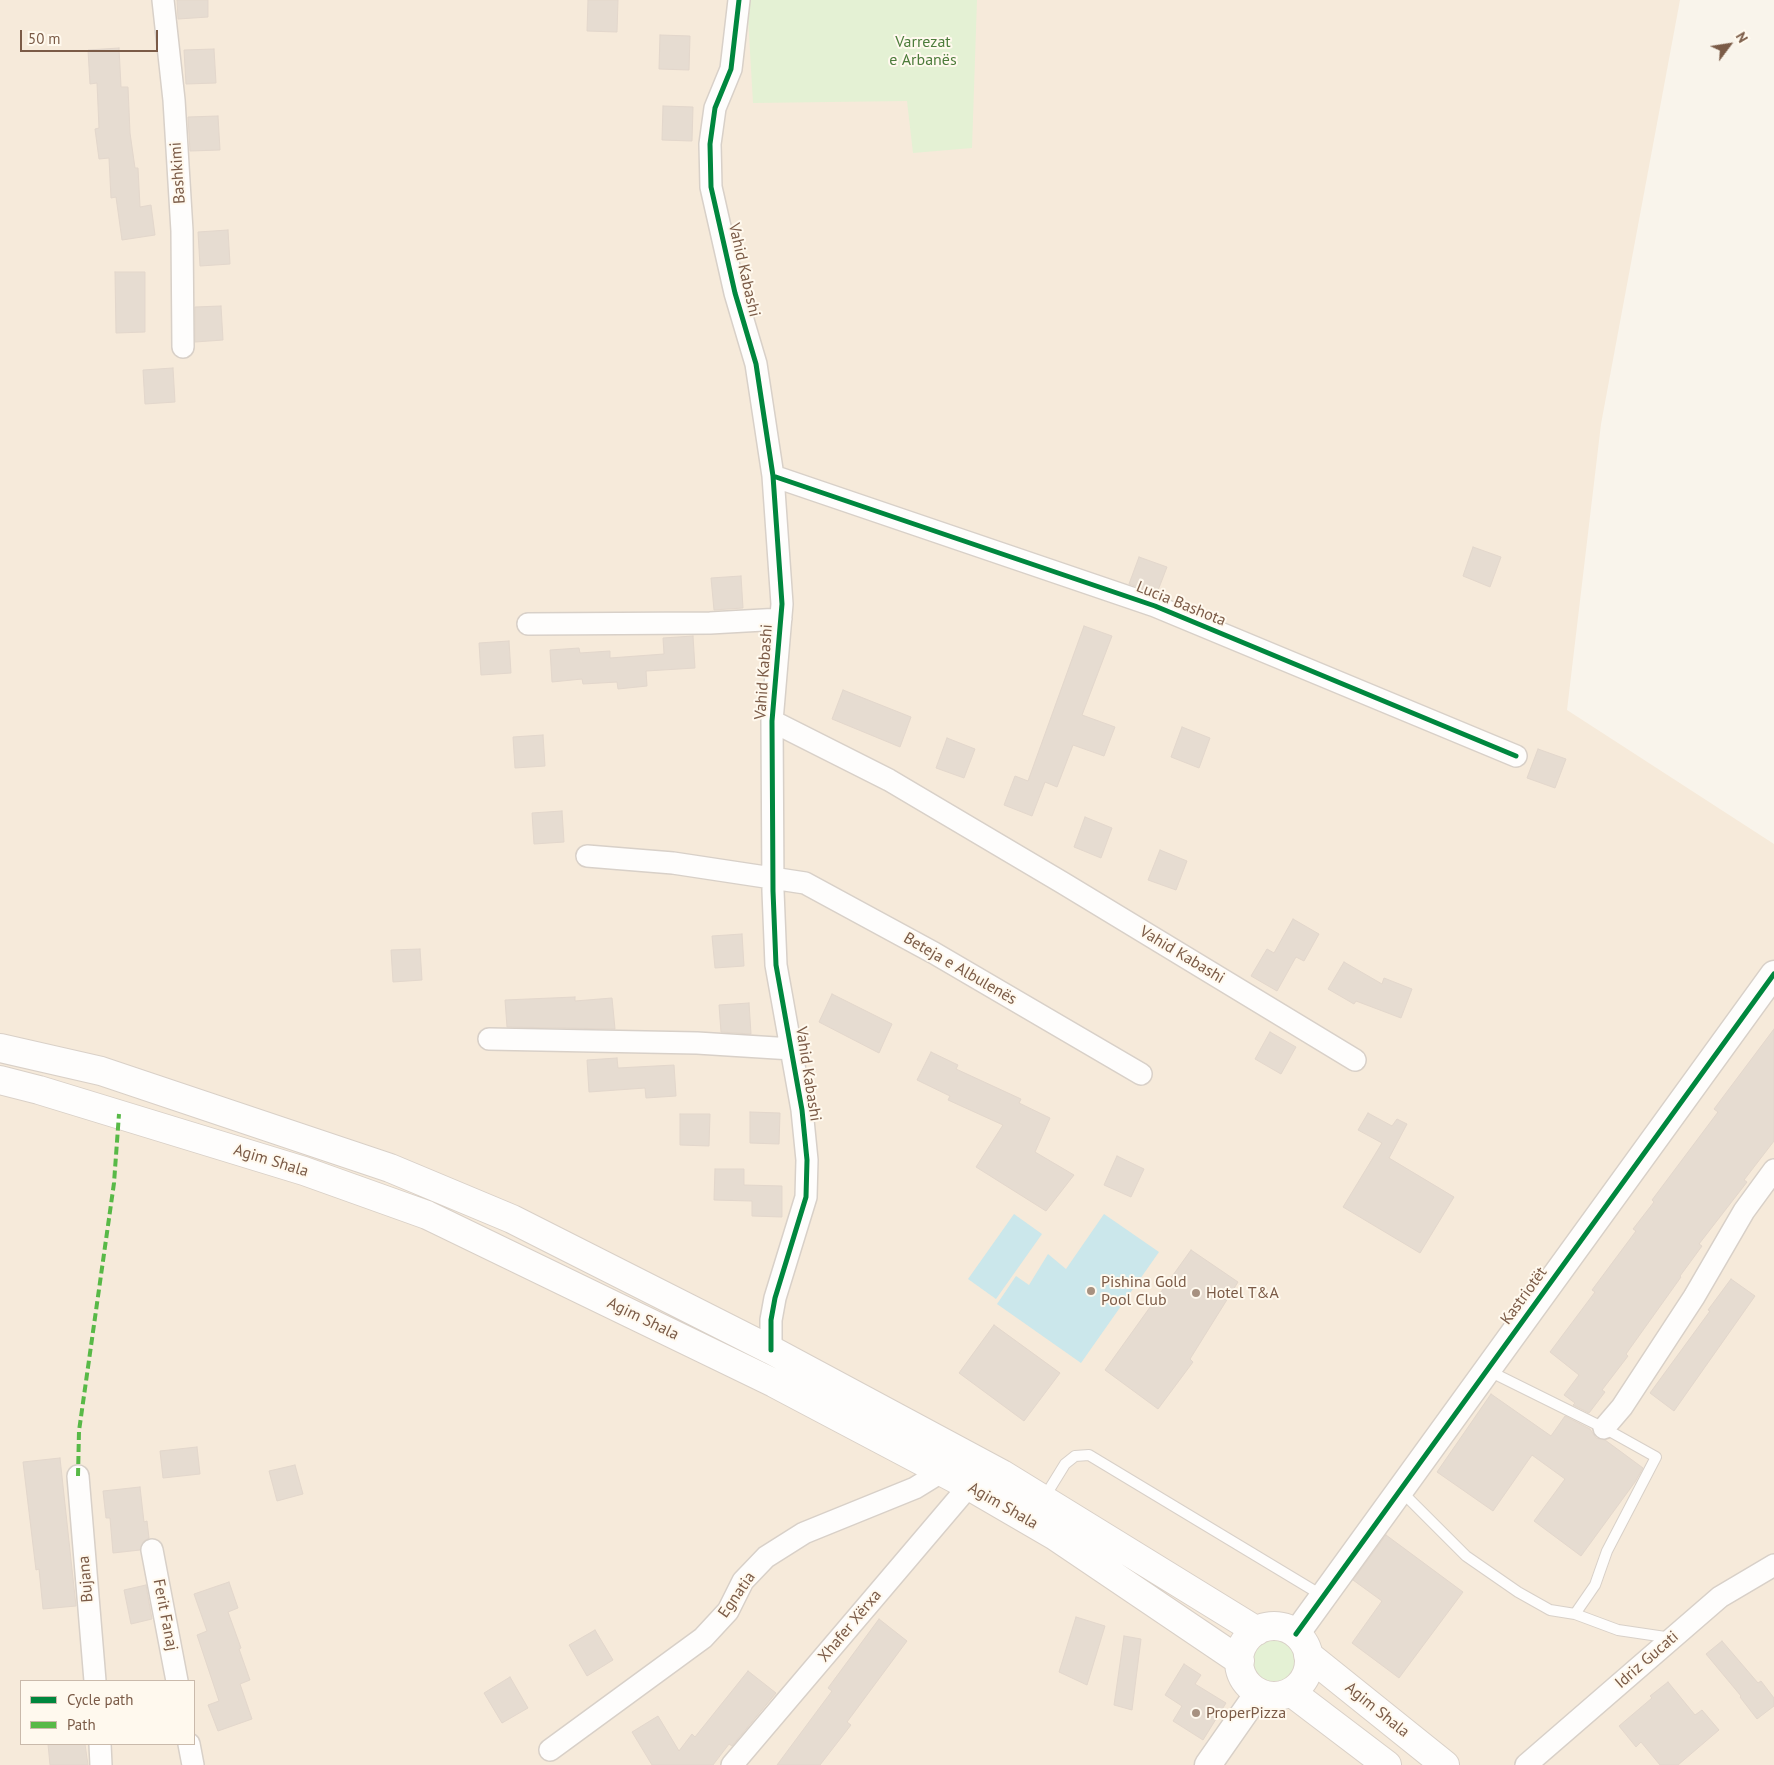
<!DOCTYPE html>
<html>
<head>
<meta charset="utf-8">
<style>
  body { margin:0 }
  #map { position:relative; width:1774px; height:1765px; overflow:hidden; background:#f9f4eb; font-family:"PT Sans",sans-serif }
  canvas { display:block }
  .legend { position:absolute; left:20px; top:1680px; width:175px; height:65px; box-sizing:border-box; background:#fff9ee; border:1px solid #cabaab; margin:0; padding:6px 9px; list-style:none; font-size:15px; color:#7b5b47 }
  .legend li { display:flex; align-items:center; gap:10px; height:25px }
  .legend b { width:25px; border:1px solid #cabaab }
  .north { position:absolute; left:1704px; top:20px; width:50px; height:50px; -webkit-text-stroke:4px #fff9ee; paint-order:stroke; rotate:59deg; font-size:14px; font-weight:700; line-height:20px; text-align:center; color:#7b5b47 }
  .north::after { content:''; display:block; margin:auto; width:18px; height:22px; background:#7b5b47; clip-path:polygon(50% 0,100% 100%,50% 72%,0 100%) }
  .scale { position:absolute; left:20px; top:30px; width:138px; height:22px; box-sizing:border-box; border:2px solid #7b5b47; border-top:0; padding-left:6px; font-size:15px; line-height:18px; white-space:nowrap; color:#7b5b47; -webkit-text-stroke:4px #fff9ee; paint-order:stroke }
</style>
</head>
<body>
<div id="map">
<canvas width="1774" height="1765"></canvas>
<ul class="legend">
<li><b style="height:6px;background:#00873e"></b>Cycle path</li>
<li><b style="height:6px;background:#58b947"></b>Path</li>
</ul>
<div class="north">N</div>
<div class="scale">50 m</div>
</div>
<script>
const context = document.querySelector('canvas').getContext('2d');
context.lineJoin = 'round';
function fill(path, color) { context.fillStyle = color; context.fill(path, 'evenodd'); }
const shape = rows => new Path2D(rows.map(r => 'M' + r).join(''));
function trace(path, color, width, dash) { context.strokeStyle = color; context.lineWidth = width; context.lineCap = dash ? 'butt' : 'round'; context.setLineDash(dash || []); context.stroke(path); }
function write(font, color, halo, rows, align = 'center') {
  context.font = font + ' "PT Sans",sans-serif'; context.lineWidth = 4; context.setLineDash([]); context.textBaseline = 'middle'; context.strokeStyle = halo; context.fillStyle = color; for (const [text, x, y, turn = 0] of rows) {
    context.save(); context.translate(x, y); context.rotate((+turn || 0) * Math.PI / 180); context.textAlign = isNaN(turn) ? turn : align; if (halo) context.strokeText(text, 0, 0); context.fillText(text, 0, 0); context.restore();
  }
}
fill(shape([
  [0,0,1680,0,1601,424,1567,710,1774,844,1774,1765,0,1765],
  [21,1681,194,1681,194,1744,21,1744]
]), '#f6eada');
fill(shape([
  [747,0,977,0,972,148,913,153,907,101,753,103],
  '1250 1661a25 25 0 1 1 50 0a25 25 0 1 1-50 0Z'
]), '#e4f1d4');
fill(shape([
  [1014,1214,1042,1234,996,1299,968,1279],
  [1104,1214,1159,1252,1081,1363,997,1304,1016,1276,1029,1285,1048,1254,1066,1269]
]), '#cbe7eb');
const building = shape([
  [177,0,208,0,208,17,178,19,177,0],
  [588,0,618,0,617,32,587,31,588,0],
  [660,35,690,36,689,70,659,69,660,35],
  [119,48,121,87,128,87,130,133,135,168,138,168,140,207,151,205,155,235,122,240,116,197,111,198,109,158,99,159,95,129,99,128,97,83,90,84,88,50,119,48],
  [214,49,216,83,186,84,184,50,214,49],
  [663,106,693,107,692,141,662,140,663,106],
  [218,116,220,150,190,151,188,117,218,116],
  [228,230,230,264,200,266,198,232,228,230],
  [115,272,145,272,145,332,116,333,115,272],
  [221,306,223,340,195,342,195,307,221,306],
  [173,368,175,402,145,404,143,370,173,368],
  [1473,547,1501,557,1490,587,1463,576,1473,547],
  [1139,557,1167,567,1157,593,1129,584,1139,557],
  [741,576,743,608,714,610,711,578,741,576],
  [1084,626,1112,636,1082,715,1115,727,1104,756,1073,745,1057,787,1045,782,1032,816,1004,805,1015,776,1028,781,1084,626],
  [693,636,695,668,646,671,647,686,618,689,617,682,583,684,582,679,552,682,550,650,579,648,580,653,610,651,610,658,664,654,663,638,693,636],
  [509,641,511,673,481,675,479,643,509,641],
  [843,690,911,717,900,747,832,719,843,690],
  [1182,727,1210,738,1199,768,1171,757,1182,727],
  [543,735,545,766,515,768,513,737,543,735],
  [947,738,975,749,964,778,936,768,947,738],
  [1538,749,1566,759,1555,788,1527,778,1538,749],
  [562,811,564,842,534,844,532,813,562,811],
  [1085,817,1112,828,1101,858,1074,847,1085,817],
  [1160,850,1187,861,1176,890,1148,880,1160,850],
  [1293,919,1319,934,1304,961,1296,957,1277,991,1251,976,1267,949,1274,953,1293,919],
  [742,934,744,966,715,968,712,936,742,934],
  [420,949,422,980,393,982,391,950,420,949],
  [1344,962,1382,984,1384,978,1412,989,1401,1018,1356,1001,1354,1004,1328,989,1344,962],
  [832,994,892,1024,879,1053,819,1022,832,994],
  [575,997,575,1001,612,998,615,1029,507,1027,505,1000,575,997],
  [749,1003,751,1034,721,1032,719,1005,749,1003],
  [1774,1029,1774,1141,1744,1180,1747,1182,1699,1244,1702,1246,1680,1276,1681,1277,1626,1354,1628,1356,1602,1390,1605,1392,1589,1413,1573,1405,1575,1403,1564,1395,1579,1375,1550,1352,1595,1292,1592,1290,1636,1231,1633,1229,1654,1202,1652,1200,1718,1112,1714,1109,1774,1029],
  [1270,1032,1296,1047,1281,1074,1255,1059,1270,1032],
  [931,1052,958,1065,956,1069,1021,1099,1019,1103,1050,1118,1035,1152,1074,1175,1046,1211,976,1167,1003,1125,948,1100,950,1096,917,1080,931,1052],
  [617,1058,618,1068,674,1065,676,1096,646,1098,645,1088,589,1092,587,1060,617,1058],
  [750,1112,780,1113,779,1144,750,1143,750,1112],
  [1368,1113,1392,1126,1397,1119,1407,1124,1389,1158,1454,1197,1420,1253,1343,1207,1382,1143,1358,1130,1368,1113],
  [680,1114,710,1114,709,1146,680,1145,680,1114],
  [1117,1156,1144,1169,1131,1197,1104,1185,1117,1156],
  [715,1169,744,1169,744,1185,782,1186,782,1217,752,1216,752,1201,714,1200,715,1169],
  [1191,1250,1238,1282,1190,1359,1193,1362,1158,1409,1105,1370,1191,1250],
  [1731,1279,1755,1296,1674,1411,1650,1393,1710,1311,1708,1310,1731,1279],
  [994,1325,1060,1373,1024,1421,959,1373,994,1325],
  [1491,1394,1551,1436,1565,1416,1590,1429,1596,1438,1605,1440,1643,1468,1635,1482,1581,1556,1534,1521,1565,1479,1532,1455,1493,1511,1437,1472,1491,1394],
  [197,1447,200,1474,163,1478,160,1451,197,1447],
  [60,1458,76,1606,43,1609,39,1569,36,1570,23,1462,60,1458],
  [295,1465,303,1494,277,1501,269,1471,295,1465],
  [140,1487,144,1522,147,1521,149,1538,144,1541,140,1550,113,1553,110,1518,106,1518,103,1491,140,1487],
  [1386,1535,1463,1592,1399,1678,1352,1643,1382,1601,1353,1580,1386,1535],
  [229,1582,238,1608,228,1612,241,1648,239,1649,250,1680,240,1684,252,1719,218,1731,208,1705,219,1701,197,1635,207,1631,194,1594,229,1582],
  [146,1585,152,1619,131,1624,124,1590,146,1585],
  [1076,1617,1105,1626,1087,1685,1059,1672,1076,1617],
  [879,1619,907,1641,847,1722,851,1725,820,1765,777,1765,832,1691,828,1688,879,1619],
  [595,1630,613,1660,587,1676,569,1645,595,1630],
  [1124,1636,1141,1639,1132,1710,1114,1705,1124,1636],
  [1722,1641,1758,1683,1761,1681,1774,1698,1774,1706,1757,1719,1740,1697,1741,1696,1706,1654,1722,1641],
  [1184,1664,1201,1675,1195,1684,1226,1703,1203,1740,1173,1721,1182,1706,1165,1695,1184,1664],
  [748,1671,776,1693,732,1746,729,1744,713,1765,652,1765,632,1732,658,1716,679,1751,692,1734,695,1737,748,1671],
  [510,1677,528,1708,502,1723,484,1693,510,1677],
  [1668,1682,1695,1715,1702,1710,1719,1730,1678,1765,1660,1765,1641,1742,1636,1747,1619,1726,1652,1698,1650,1696,1668,1682],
  [48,1744,85,1744,88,1765,50,1765,48,1744]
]);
fill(building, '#e6dcd1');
trace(building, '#e3d7cc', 1);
const service = shape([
  [1489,1371,1604,1428,1656,1457,1607,1551,1595,1585,1575,1614],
  [1400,1490,1466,1556,1518,1592,1550,1610,1575,1614,1618,1630,1672,1638],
  [1044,1498,1065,1464,1075,1456,1089,1455,1323,1596]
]);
const minor = shape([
  [163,0,174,100,182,231,183,347],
  [739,0,731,69,715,108,710,144,711,187,735,293,756,364,773,476,782,604,772,721,773,891,776,965,802,1110,807,1160,806,1197,775,1298,771,1320,771,1350],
  [773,476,1155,606,1516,756],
  [528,624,710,623,781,619],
  [772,721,889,780,1063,883,1355,1060],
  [587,856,673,863,805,883,934,953,1141,1074],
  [489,1039,697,1043,792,1049],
  [1604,1428,1622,1407,1694,1297,1744,1211,1774,1170],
  [78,1476,95,1681],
  [152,1550,177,1681],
  [100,1744,101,1765],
  [189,1744,193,1765],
  [550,1750,703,1638,728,1611,743,1581,766,1557,804,1533,915,1488,941,1472],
  [732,1765,969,1486],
  [1526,1765,1720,1597,1774,1565]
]);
const tertiary = shape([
  [1296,1634,1774,974],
  [1208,1765,1259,1692]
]);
const secondary = shape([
  [0,1048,101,1071,390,1168,512,1219,771,1350,1002,1474,1257,1631],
  [0,1080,39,1090,304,1171,427,1215,774,1383,969,1486,1055,1536,1240,1661],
  '1239 1661a35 35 0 1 1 70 0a35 35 0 1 1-70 0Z',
  [1308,1655,1445,1765],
  [1291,1692,1387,1765]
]);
trace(service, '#d8d0c8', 12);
trace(minor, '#d8d0c8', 24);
trace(tertiary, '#d8d0c8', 29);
trace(secondary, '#d9d0c7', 30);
trace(service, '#fefdfc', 10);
trace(minor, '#fefdfc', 21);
trace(tertiary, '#fefdfc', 26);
trace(secondary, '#fefdfc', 28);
trace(shape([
  [78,1476,79,1431,114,1183,119,1114]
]), '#58b947', 4, [8, 4]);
trace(shape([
  [739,0,731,69,715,108,710,144,711,187,735,293,756,364,773,476,782,604,772,721,773,891,776,965,802,1110,807,1160,806,1197,775,1298,771,1320,771,1350],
  [773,476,1155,606,1516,756],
  [1296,1634,1774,974]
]), '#00873e', 5);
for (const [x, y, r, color] of [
  [1091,1291,5,"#a79180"],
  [1196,1293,5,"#a79180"],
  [1196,1713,5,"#a79180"]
]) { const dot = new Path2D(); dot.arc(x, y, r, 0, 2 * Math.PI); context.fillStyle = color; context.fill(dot); trace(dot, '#fff9ee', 2); }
write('16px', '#4c7c3b', '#fff9ee', [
  ["Varrezat",923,42],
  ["e Arbanës",923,60]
]);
write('16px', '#7b5b47', '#fff9ee', [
  ["Bashkimi",178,173,-94],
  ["Vahid Kabashi",744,270,77],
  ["Lucia Bashota",1181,604,22],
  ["Vahid Kabashi",764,672,-86],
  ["Vahid Kabashi",1182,955,31],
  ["Beteja e Albulenës",960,969,30],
  ["Vahid Kabashi",808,1074,81],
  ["Agim Shala",271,1161,17],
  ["Kastriotët",1524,1296,-54],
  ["Agim Shala",643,1319,26],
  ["Agim Shala",1003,1506,30],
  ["Bujana",86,1579,-95],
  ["Egnatia",737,1595,-55],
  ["Ferit Fanaj",165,1615,79],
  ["Xhafer Xërxa",850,1626,-50],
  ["Idriz Gucati",1647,1660,-41],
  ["Agim Shala",1377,1710,39]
]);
write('16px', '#7b5b47', '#fff9ee', [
  ["Pishina Gold",1101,1282],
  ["Pool Club",1101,1300],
  ["Hotel T&A",1206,1293],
  ["ProperPizza",1206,1713]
], 'left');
</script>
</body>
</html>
